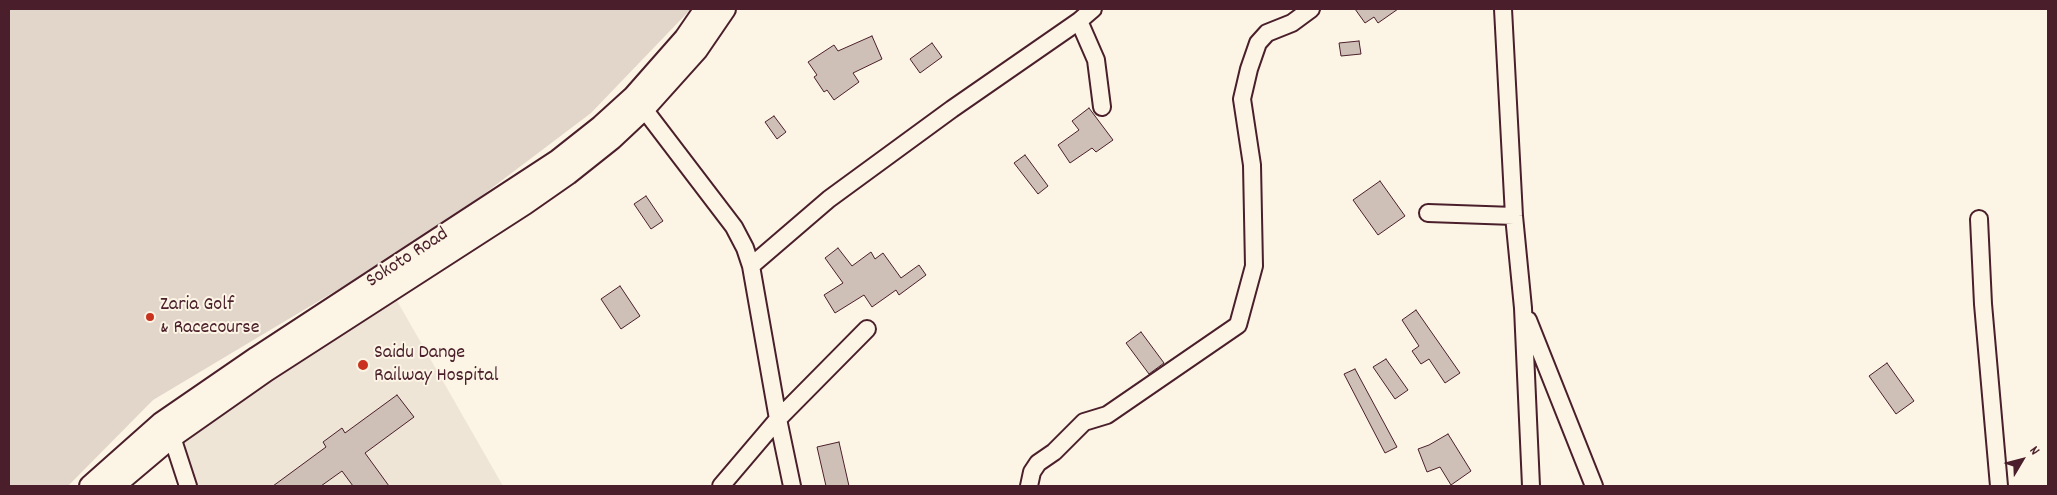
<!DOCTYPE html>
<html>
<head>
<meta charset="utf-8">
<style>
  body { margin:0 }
  #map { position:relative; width:2057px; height:495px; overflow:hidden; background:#fcf5e5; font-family:Dekko,sans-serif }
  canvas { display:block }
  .frame { position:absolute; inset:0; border:10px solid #4a1f2b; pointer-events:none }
  .north { position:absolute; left:1997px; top:435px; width:50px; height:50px; -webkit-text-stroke:4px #fcf5e5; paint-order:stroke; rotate:53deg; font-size:14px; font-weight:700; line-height:20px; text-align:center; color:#4a1f2b }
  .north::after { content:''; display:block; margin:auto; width:18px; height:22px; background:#4a1f2b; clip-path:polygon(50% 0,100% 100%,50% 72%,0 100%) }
</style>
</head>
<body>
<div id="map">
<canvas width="2057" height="495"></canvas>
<div class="frame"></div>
<div class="north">N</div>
</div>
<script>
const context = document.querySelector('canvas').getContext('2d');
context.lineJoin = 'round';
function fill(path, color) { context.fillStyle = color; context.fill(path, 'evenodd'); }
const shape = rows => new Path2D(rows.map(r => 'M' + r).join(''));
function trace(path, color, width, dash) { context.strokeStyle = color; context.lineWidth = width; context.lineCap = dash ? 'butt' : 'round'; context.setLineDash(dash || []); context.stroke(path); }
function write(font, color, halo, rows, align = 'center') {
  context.font = font + ' Dekko,sans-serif'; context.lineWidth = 4; context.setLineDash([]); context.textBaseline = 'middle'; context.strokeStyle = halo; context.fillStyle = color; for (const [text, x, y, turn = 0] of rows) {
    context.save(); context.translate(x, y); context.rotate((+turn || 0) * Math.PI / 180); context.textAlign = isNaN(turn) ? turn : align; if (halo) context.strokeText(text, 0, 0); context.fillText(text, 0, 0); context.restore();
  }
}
fill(shape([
  [396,299,503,486,196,486,183,451,187,432]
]), '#eee5d7');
fill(shape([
  [9,9,691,9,591,113,431,234,153,400,68,486,9,486]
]), '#e2d5ca');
const building = shape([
  [1355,9,1398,9,1378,23,1374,17,1365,23,1355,9],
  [872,36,882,59,853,73,859,82,834,100,827,90,824,92,814,77,817,75,808,62,834,45,838,51,872,36],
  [1359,41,1361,54,1341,56,1339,43,1359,41],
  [932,43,942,57,920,73,910,59,932,43],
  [1089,108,1113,140,1096,152,1092,148,1070,163,1058,145,1079,130,1072,121,1089,108],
  [774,116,786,132,777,139,765,122,774,116],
  [1025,155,1048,186,1038,194,1014,163,1025,155],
  [1380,181,1405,216,1378,235,1353,200,1380,181],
  [646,196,663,221,651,229,634,204,646,196],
  [838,248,852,266,871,252,875,259,883,253,901,278,919,265,926,275,899,295,896,290,872,307,864,295,835,313,824,295,843,283,825,258,838,248],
  [620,286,640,316,621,329,601,299,620,286],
  [1416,310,1460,373,1445,383,1429,359,1421,364,1412,351,1419,346,1402,320,1416,310],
  [1141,332,1164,363,1149,374,1126,343,1141,332],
  [1386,359,1408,390,1395,399,1373,367,1386,359],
  [1887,363,1914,401,1896,414,1869,376,1887,363],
  [1355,369,1397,447,1385,453,1344,374,1355,369],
  [397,395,414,417,365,453,389,486,353,486,342,471,321,486,273,486,326,447,323,442,342,428,345,433,397,395],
  [1448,434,1471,471,1451,485,1440,467,1427,472,1418,449,1429,445,1448,434],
  [839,442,849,486,826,486,817,447,839,442]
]);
fill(building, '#cfc0b7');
trace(building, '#4a1f2b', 1);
const minor = shape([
  [1503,9,1514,216,1523,308,1531,486],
  [1079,21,1096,60,1102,107],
  [644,109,734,227,745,248,751,266,778,419,792,486],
  [1428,213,1514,216],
  [1979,219,1983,304,1999,486],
  [751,266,829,199,952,109,1079,21,1093,9],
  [1528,320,1594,486],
  [172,437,188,486],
  [721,486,778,419,867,329],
  [1029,486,1032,472,1038,463,1054,452,1084,422,1107,415,1238,325,1254,266,1252,165,1242,99,1249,69,1258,43,1267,33,1292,23,1311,9]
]);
const major = shape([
  [90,486,161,423,257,357,558,160,601,126,633,97,685,38,705,9],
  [114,486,172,437,266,371,525,204,568,174,612,139,644,109,697,50,725,9]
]);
trace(minor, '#4a1f2b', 20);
trace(major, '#4a1f2b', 24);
trace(minor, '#fcf5e5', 16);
trace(major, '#fcf5e5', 20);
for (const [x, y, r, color] of [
  [150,317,5,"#c8321e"],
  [363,365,6,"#c8321e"]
]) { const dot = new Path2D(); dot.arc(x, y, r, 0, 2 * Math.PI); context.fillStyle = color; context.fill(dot); trace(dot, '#fcf5e5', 2); }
write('20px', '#4a1f2b', '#fcf5e5', [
  ["Sokoto Road",408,259,-33]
]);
write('20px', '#4a1f2b', '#fcf5e5', [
  ["Zaria Golf",160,306],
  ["& Racecourse",160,329],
  ["Saidu Dange",374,354],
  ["Railway Hospital",374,377]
], 'left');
</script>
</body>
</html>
